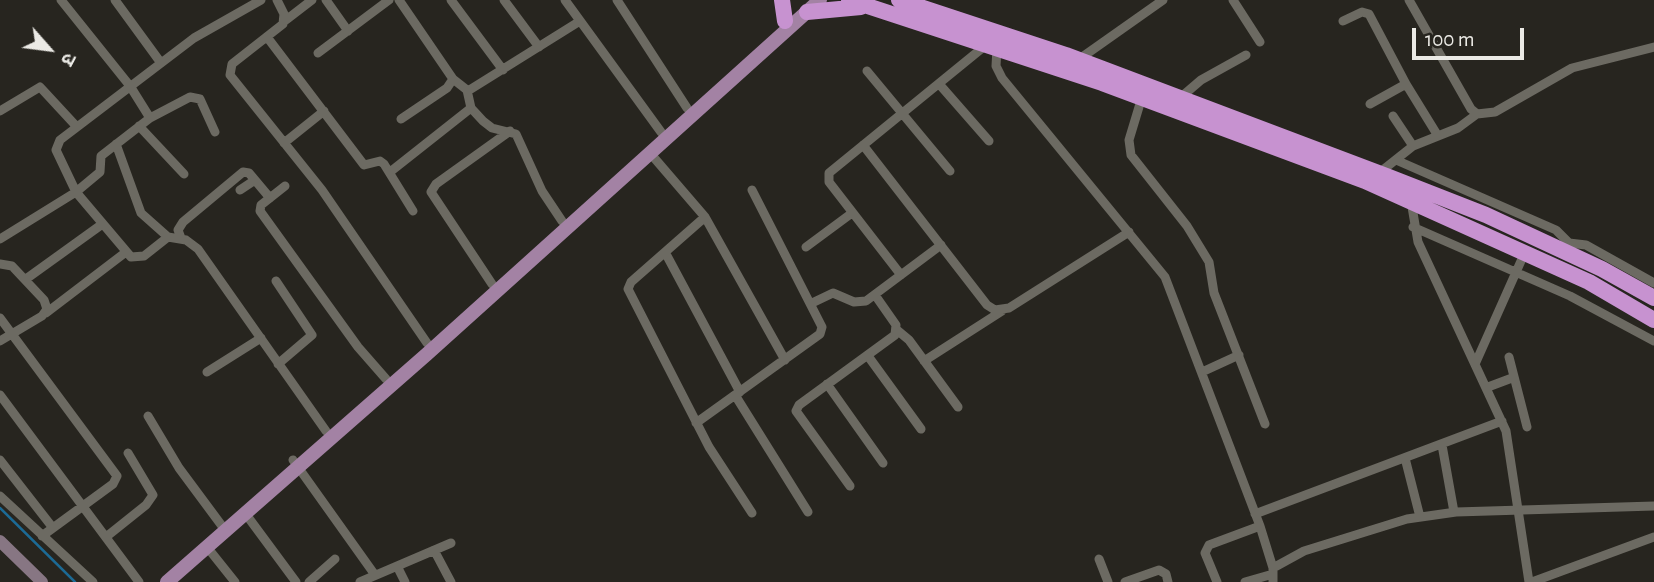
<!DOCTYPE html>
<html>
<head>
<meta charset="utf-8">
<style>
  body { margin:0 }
  #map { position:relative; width:1654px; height:582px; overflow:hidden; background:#27251f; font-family:"Alegreya Sans","Noto Sans Devanagari",sans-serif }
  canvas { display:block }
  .north { position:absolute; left:14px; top:14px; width:70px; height:70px; -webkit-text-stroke:5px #27251f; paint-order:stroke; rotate:118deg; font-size:19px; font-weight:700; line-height:28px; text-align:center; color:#ebeae5 }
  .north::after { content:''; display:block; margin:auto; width:24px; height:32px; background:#ebeae5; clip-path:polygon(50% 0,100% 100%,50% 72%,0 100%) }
  .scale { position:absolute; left:1412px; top:28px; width:112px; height:32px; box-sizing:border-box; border:4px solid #ebeae5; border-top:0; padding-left:9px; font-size:21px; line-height:24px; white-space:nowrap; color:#ebeae5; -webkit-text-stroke:5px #27251f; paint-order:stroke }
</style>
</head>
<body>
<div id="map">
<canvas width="1654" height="582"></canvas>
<div class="north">उ</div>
<div class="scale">100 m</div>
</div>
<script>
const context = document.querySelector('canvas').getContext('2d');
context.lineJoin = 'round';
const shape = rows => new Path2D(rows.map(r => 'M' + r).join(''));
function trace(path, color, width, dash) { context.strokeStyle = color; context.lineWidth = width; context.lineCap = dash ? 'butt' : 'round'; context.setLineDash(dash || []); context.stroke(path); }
trace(shape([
  [0,508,75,582]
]), '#1c6a95', 2.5);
trace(shape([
  [61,0,130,86,150,118],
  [115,0,161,63],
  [261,0,194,38,60,140,56,150,76,192,131,257,144,256,168,237,186,240,198,249,326,431],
  [277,0,284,14,283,24,232,64,230,75,322,190,427,343],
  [326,0,348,31],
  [399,0,453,79,447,88,401,119],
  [451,0,503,70],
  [504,0,539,47],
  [565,0,661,132],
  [617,0,687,108],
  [1233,0,1260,42],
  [1409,0,1471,109,1477,114,1495,112,1572,68,1654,47],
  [286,20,312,0],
  [1343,21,1362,12,1369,14,1406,84,1438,136],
  [267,37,364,165,380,161,384,164,413,211],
  [997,48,996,66,1002,78,1165,277,1260,526,1273,568,1273,582],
  [318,53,389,0],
  [1078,60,1163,0],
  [867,71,950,171],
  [453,79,467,90,471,89,580,21],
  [940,85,989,141],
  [467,90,471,108,483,121,492,128,516,134,542,191,562,221],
  [1142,97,1129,140,1131,155,1187,226,1209,262,1214,293,1265,424],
  [1180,98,1201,80,1246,55],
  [1370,104,1406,84],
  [0,111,40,87,77,127],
  [1393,116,1413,146],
  [139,126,184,174],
  [284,143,324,111],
  [116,144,141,213,168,237],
  [863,145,987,305,995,310,1009,308,1129,232],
  [650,153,705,217,785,360],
  [1396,160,1556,230,1569,243,1586,245,1654,283],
  [390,172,471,108],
  [1379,173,1413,146,1458,128,1477,114],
  [285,186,261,205,260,211,358,347,386,379],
  [240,190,255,180],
  [1411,201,1418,242,1506,431,1529,582],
  [705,217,631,282,628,289,709,447,752,513],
  [1413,227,1570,296,1654,341],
  [181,238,178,230,183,222,243,172,249,173,270,198],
  [0,239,76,192,100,172,101,156,150,118,190,97,200,99,215,132],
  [806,247,852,213],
  [666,254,740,392],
  [0,264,12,266,44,300,47,309,42,316,0,341],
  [901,275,829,182,829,173,986,45],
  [26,279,101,225],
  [276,281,312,335,278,364],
  [492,284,431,192,436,184,510,131],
  [812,303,833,293,854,302,866,301,941,245],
  [46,313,126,252],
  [0,318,117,476,113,484,42,536],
  [897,330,909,340,958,407],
  [868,356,921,429],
  [1509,357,1527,427],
  [924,361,1002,311],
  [1476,362,1525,252],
  [207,372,261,338],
  [1202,372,1239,355],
  [827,384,883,463],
  [1488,387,1512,378],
  [0,395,139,582],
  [735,395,808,512],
  [148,416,179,468,225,530],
  [696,423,820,334,822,327,752,190],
  [1442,445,1454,512],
  [1405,458,1420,517],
  [0,460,53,528],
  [293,460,375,575],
  [850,486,796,411,799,405,895,335,896,325,875,295],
  [0,496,93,582],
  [245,513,296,582],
  [1255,514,1502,421],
  [106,537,146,505,153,495,128,453],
  [207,547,235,582],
  [434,550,451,582],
  [1099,559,1108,582],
  [397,566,405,582],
  [1273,568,1304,551,1407,519,1456,512,1654,506],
  [309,582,335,559],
  [360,582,451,543],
  [1125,582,1159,570,1166,574,1168,582],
  [1217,582,1205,553,1209,545,1260,526],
  [1245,582,1273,574],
  [1532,582,1654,537]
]), '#6c6a62', 9);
trace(shape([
  [0,541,42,582]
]), '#877683', 12);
trace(shape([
  [167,582,427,354,820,0]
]), '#a382a4', 14);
trace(shape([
  [782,0,785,21],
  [849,0,1102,83,1365,181,1589,282,1654,320],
  [899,0,1066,55,1389,177,1486,215,1602,269,1654,298],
  [807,12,861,7]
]), '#c792d0', 16);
</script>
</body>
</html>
